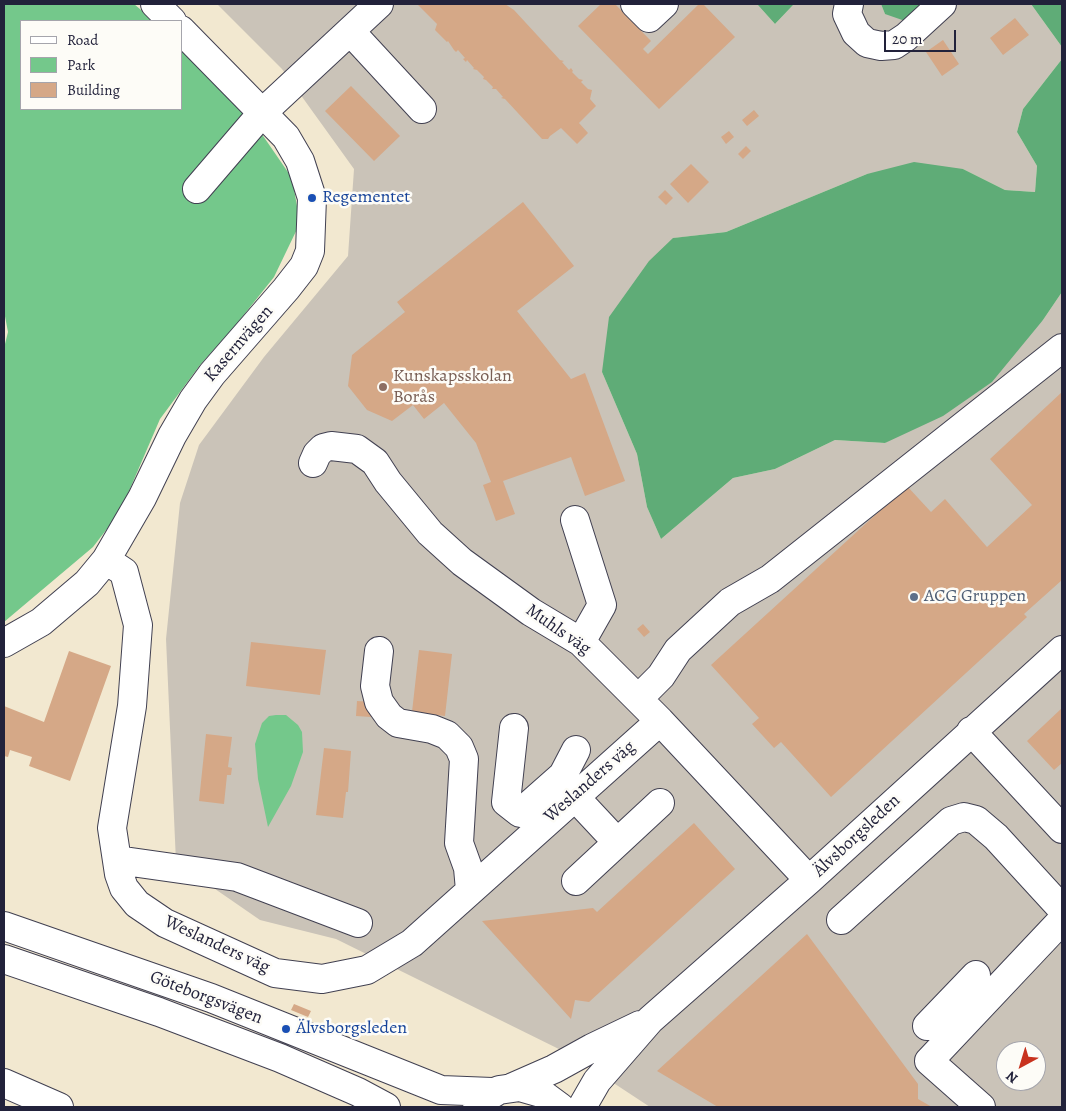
<!DOCTYPE html>
<html>
<head>
<meta charset="utf-8">
<style>
  body { margin:0 }
  #map { position:relative; width:1066px; height:1111px; overflow:hidden; background:#f2e8d0; font-family:Alegreya,serif }
  canvas { display:block }
  .frame { position:absolute; inset:0; border:5px solid #22223b; pointer-events:none }
  .legend { position:absolute; left:20px; top:20px; width:162px; height:90px; box-sizing:border-box; background:#fdfcf7; border:1px solid #a5a5ac; margin:0; padding:6px 9px; list-style:none; font-size:15px; color:#22223b }
  .legend li { display:flex; align-items:center; gap:10px; height:25px }
  .legend b { width:25px; border:1px solid #a5a5ac }
  .north { position:absolute; left:996px; top:1041px; width:50px; height:50px; box-sizing:border-box; background:#fdfcf7; border:1px solid #a5a5ac; border-radius:50%; rotate:219deg; font-size:14px; font-weight:700; line-height:20px; text-align:center; color:#22223b }
  .north::after { content:''; display:block; margin:auto; width:18px; height:22px; background:#c8321e; clip-path:polygon(50% 0,100% 100%,50% 72%,0 100%) }
  .scale { position:absolute; left:884px; top:30px; width:72px; height:22px; box-sizing:border-box; border:2px solid #22223b; border-top:0; padding-left:6px; font-size:15px; line-height:18px; white-space:nowrap; color:#22223b; -webkit-text-stroke:4px #fdfcf7; paint-order:stroke }
</style>
</head>
<body>
<div id="map">
<canvas width="1066" height="1111"></canvas>
<div class="frame"></div>
<ul class="legend">
<li><b style="height:6px;background:#fff"></b>Road</li>
<li><b style="height:14px;background:#74c88b"></b>Park</li>
<li><b style="height:14px;background:#d5a887"></b>Building</li>
</ul>
<div class="north">N</div>
<div class="scale">20 m</div>
</div>
<script>
const context = document.querySelector('canvas').getContext('2d');
context.lineJoin = 'round';
function fill(path, color) { context.fillStyle = color; context.fill(path, 'evenodd'); }
const shape = rows => new Path2D(rows.map(r => 'M' + r).join(''));
function trace(path, color, width, dash) { context.strokeStyle = color; context.lineWidth = width; context.lineCap = dash ? 'butt' : 'round'; context.setLineDash(dash || []); context.stroke(path); }
function write(font, color, halo, rows, align = 'center') {
  context.font = font + ' Alegreya,serif'; context.lineWidth = 5; context.setLineDash([]); context.textBaseline = 'middle'; context.strokeStyle = halo; context.fillStyle = color; for (const [text, x, y, turn = 0] of rows) {
    context.save(); context.translate(x, y); context.rotate((+turn || 0) * Math.PI / 180); context.textAlign = isNaN(turn) ? turn : align; if (halo) context.strokeText(text, 0, 0); context.fillText(text, 0, 0); context.restore();
  }
}
fill(shape([
  [217,4,757,4,775,24,794,4,881,4,885,14,928,4,1031,4,1062,47,1062,59,1023,109,1017,132,1037,166,1035,192,1005,190,963,169,867,174,726,232,674,238,602,372,637,454,647,507,661,539,733,478,775,469,835,440,885,443,1043,320,1062,292,1062,1107,650,1107,571,1055,336,939,260,920,176,862,166,639,180,503,199,445,264,357,348,256,354,169,282,69],
  [1006,1051,1036,1051,1036,1081,1006,1081]
]), '#cac3b8');
fill(shape([
  [4,4,134,4,154,21,21,21,21,109,181,109,181,50,259,130,292,178,300,223,274,277,235,326,200,365,160,419,120,512,93,547,4,622,4,348,8,332,4,311],
  [276,715,286,715,298,725,302,732,303,752,291,786,268,827,258,779,255,744,262,723,269,716]
]), '#74c88b');
fill(shape([
  [757,4,794,4,775,24],
  [881,4,928,4,908,22,885,14],
  [1031,4,1062,4,1062,47],
  [1062,59,1062,292,1043,320,992,382,943,416,885,443,835,440,775,469,733,478,661,539,647,507,637,454,602,372,609,317,649,261,673,238,726,232,867,174,914,162,963,169,1005,190,1035,192,1037,166,1017,132,1023,109]
]), '#5fac77');
fill(shape([
  [417,4,505,4,514,10,560,60,564,61,562,62,569,70,571,68,573,71,572,72,579,79,583,80,581,82,588,89,592,90,590,99,596,106,579,123,588,133,577,144,561,128,550,136,548,139,542,139,505,99,501,98,503,97,496,89,492,89,493,87,486,80,483,79,484,77,477,70,473,69,474,68,467,60,466,62,463,59,465,58,458,50,456,52,454,50,448,41,447,42,435,30,437,24],
  [601,4,615,4,651,41,643,49,648,54,699,4,703,4,735,37,659,109,578,26],
  [1015,18,1029,35,1003,55,990,38],
  [943,40,959,64,942,76,926,52],
  [351,86,400,136,374,161,325,111],
  [754,110,759,116,747,126,742,120],
  [729,131,734,137,726,144,721,137],
  [746,146,751,151,743,159,738,154],
  [691,164,709,182,688,203,670,184],
  [665,190,673,198,666,205,658,197],
  [523,202,574,266,517,311,571,379,585,373,625,481,585,496,571,457,503,481,515,514,496,521,483,485,491,482,476,443,444,403,424,419,413,405,392,421,367,410,348,386,352,355,405,312,397,302],
  [1062,392,1062,580,1024,614,1027,617,831,797,781,742,774,748,752,724,759,718,711,665,907,486,931,512,945,499,987,547,1032,505,990,459],
  [643,624,650,632,644,637,637,629],
  [251,642,326,650,320,695,246,686],
  [419,650,452,654,445,716,412,712],
  [69,651,111,666,70,781,29,766,32,757,10,750,8,757,4,756,4,706,44,722],
  [357,701,373,702,371,717,356,716],
  [1062,708,1062,763,1054,770,1027,741],
  [206,734,232,737,228,767,232,768,231,775,227,775,224,804,199,801],
  [324,748,351,751,348,792,346,792,343,818,316,815],
  [694,823,735,869,589,1002,575,1000,571,1019,482,921,593,908,597,912],
  [807,934,918,1084,918,1099,932,1107,718,1107,657,1071],
  [294,1004,311,1011,308,1017,291,1010]
]), '#d5a887');
const minor = shape([
  [155,4,172,21],
  [635,4,649,18,664,4],
  [849,4,847,14,856,33,867,43,881,46,894,45,906,37,942,4],
  [350,31,422,109],
  [197,189,263,112,379,4],
  [313,463,317,454,323,448,331,446,357,449,375,462,388,482,430,533,462,562,531,612,581,642,660,721,809,880],
  [575,520,602,605,581,642],
  [106,560,124,572,138,625,132,706,112,828,119,874,124,888,137,904,165,923,275,973,322,979,367,970,412,943,660,721],
  [4,643,41,622,87,583,106,560,142,498,172,436,193,400,212,374,286,289,304,266,310,251,312,198,300,161,286,137,181,30],
  [379,651,375,686,379,702,389,716,398,723,432,729,447,735,459,747,464,759,459,843,468,868,470,890],
  [638,699,661,676,678,650,730,602,770,579,1062,348],
  [514,728,506,802,520,813,563,775,576,750],
  [971,731,1062,829],
  [574,796,617,842],
  [117,860,237,877,358,923],
  [576,881,660,803],
  [841,920,951,821,964,817,976,820,996,837,1062,909],
  [927,1026,976,975],
  [513,1087,554,1069,592,1048,640,1025],
  [582,1107,597,1081,650,1020,809,880,1062,650],
  [981,1107,929,1061,1062,920]
]);
const major = shape([
  [4,926,211,998,441,1090,492,1092],
  [4,959,159,1012,280,1058,358,1092,386,1107],
  [477,1103,499,1090,520,1087,541,1093,560,1107]
]);
const highway = shape([
  [4,1083,59,1107]
]);
trace(minor, '#414051', 30);
trace(major, '#414051', 30);
trace(highway, '#414051', 30);
trace(minor, '#fff', 28);
trace(major, '#fff', 28);
trace(highway, '#fff', 28);
for (const [x, y, r, color] of [
  [312,198,5,"#1a4fb4"],
  [383,387,5,"#8d6e63"],
  [914,597,5,"#5c6f8a"],
  [286,1029,5,"#1a4fb4"]
]) { const dot = new Path2D(); dot.arc(x, y, r, 0, 2 * Math.PI); context.fillStyle = color; context.fill(dot); trace(dot, '#fdfcf7', 2); }
write('18px', '#164399', '#fdfcf7', [
  ["Regementet",322,198],
  ["Älvsborgsleden",296,1029]
], 'left');
write('18px', '#22223b', '#fdfcf7', [
  ["Kasernvägen",239,344,-49],
  ["Muhls väg",558,630,35],
  ["Weslanders väg",590,782,-41],
  ["Älvsborgsleden",857,836,-43],
  ["Weslanders väg",217,945,25],
  ["Göteborgsvägen",206,998,21]
]);
write('18px', '#785e54', '#fdfcf7', [
  ["Kunskapsskolan",393,377],
  ["Borås",393,398]
], 'left');
write('18px', '#4e5e75', '#fdfcf7', [
  ["ACG Gruppen",924,597]
], 'left');
</script>
</body>
</html>
